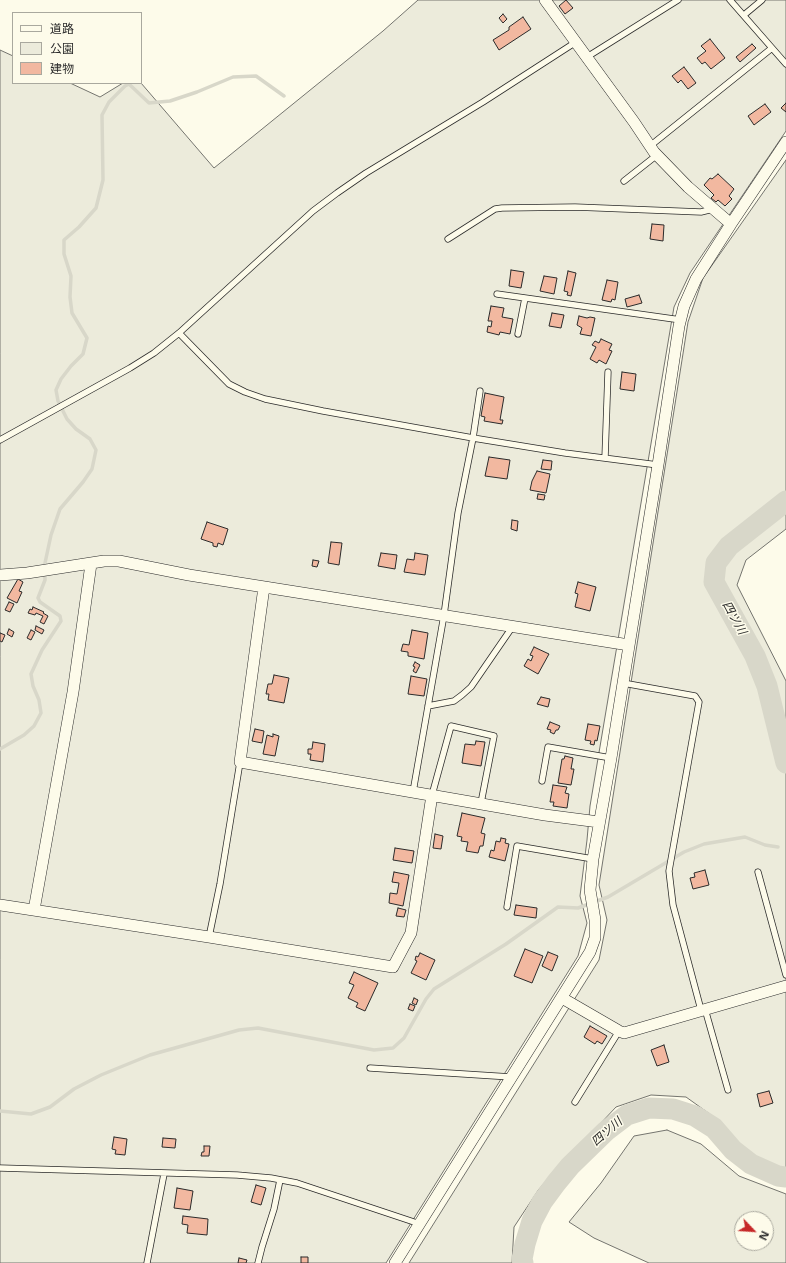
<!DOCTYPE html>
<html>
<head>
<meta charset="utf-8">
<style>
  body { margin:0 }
  #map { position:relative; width:786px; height:1263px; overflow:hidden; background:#fdfbea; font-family:"Noto Sans","Noto Sans JP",sans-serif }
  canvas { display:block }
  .legend { position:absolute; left:12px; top:12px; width:130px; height:72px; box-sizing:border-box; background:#fdfbea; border:1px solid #a9a89e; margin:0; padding:5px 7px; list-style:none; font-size:12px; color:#2b2b2b }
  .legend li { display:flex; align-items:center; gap:8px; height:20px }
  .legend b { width:20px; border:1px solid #a9a89e }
  .north { position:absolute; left:734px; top:1211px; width:40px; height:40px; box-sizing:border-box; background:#fdfbea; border:1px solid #a9a89e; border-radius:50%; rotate:115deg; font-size:11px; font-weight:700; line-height:16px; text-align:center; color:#2b2b2b }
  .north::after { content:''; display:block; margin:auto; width:14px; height:18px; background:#c62828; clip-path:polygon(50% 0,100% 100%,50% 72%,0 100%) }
</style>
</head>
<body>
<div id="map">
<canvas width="786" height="1263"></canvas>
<ul class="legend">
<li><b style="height:5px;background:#fdfbea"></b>道路</li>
<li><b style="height:11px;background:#ecebdb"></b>公園</li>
<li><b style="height:11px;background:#f2b8a0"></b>建物</li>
</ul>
<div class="north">N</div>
</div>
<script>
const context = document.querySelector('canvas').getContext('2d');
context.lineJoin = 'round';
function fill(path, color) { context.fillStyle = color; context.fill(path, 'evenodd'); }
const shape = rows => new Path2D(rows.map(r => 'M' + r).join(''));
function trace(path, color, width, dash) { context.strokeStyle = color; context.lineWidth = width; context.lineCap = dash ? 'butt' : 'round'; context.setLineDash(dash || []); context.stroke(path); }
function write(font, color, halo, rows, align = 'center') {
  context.font = font + ' "Noto Sans","Noto Sans JP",sans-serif'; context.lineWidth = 3; context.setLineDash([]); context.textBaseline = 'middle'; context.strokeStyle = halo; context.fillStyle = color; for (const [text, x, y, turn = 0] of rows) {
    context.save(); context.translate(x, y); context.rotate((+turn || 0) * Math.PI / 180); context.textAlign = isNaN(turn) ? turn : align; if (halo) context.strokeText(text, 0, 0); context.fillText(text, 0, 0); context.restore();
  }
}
const green = shape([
  [418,0,786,0,786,131,690,273,674,307,590,806,587,840,580,896,587,923,578,956,386,1263,0,1263,0,50,13,56,13,83,70,83,100,97,123,83,141,83,214,168,383,31,418,0],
  [786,160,786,529,746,560,737,585,786,681,786,1170,748,1154,721,1122,686,1097,651,1095,616,1107,539,1189,514,1227,512,1263,409,1263,599,960,607,920,599,885,688,322,703,278,786,160],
  [667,1130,701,1144,739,1176,786,1194,786,1263,649,1263,594,1238,569,1222,601,1183,634,1136,667,1130],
  [742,1219,766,1219,766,1243,742,1243,742,1219]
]);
fill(green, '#ecebdb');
trace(green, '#74746e', 1);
trace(shape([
  [0,749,24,735,34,726,41,713,39,700,33,686,31,674,42,650,61,621,60,616,40,602,38,598,45,580,45,563,51,535,60,509,83,482,92,469,96,450,90,439,76,429,67,419,58,401,56,390,61,379,71,366,83,354,87,338,72,313,70,297,71,276,64,254,64,240,79,227,96,208,103,180,102,115,109,102,125,86,129,84,149,103,170,101,197,92,233,77,256,76,284,96],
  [0,1111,31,1114,50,1107,74,1089,101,1075,150,1055,239,1030,258,1028,374,1050,393,1048,404,1038,426,999,434,989,506,944,558,907,578,908,608,897,684,852,704,844,745,837,765,845,778,847]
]), '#d8d7c9', 3.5);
trace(shape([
  [786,501,729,546,716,563,714,582,755,656,767,686,786,763],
  [523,1263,522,1259,525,1244,532,1221,542,1202,556,1183,570,1166,606,1131,627,1115,649,1108,673,1109,695,1116,714,1128,733,1150,751,1164,778,1176,786,1177]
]), '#d8d7c9', 21);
const building = shape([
  [566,0,573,8,565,14,559,6,566,0],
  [503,14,507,19,503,23,499,18,503,14],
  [523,17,531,29,499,50,493,40,509,30,509,27,523,17],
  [710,39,725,58,711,69,705,62,702,64,697,58,706,51,701,46,710,39],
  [752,44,756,48,740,62,736,57,752,44],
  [684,67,696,83,688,89,681,80,678,83,672,76,684,67],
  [786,103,786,112,781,108,786,103],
  [765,104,771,112,754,125,748,116,765,104],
  [718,174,734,189,729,196,732,199,725,206,718,200,716,202,711,198,714,195,704,185,710,178,712,179,718,174],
  [652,224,664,225,663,241,650,239,652,224],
  [511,270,524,272,521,288,509,286,511,270],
  [568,271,576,273,571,296,567,295,568,292,564,291,568,271],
  [544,276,557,278,554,294,540,291,544,276],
  [607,280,618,282,615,300,612,299,611,302,602,300,607,280],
  [639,295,642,303,627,307,625,299,639,295],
  [491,306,504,308,502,317,513,319,510,334,500,332,499,335,487,332,488,326,491,327,492,321,488,321,491,306],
  [552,313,564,315,561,328,549,326,552,313],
  [579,316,587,318,590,317,595,318,591,336,580,334,582,328,577,325,579,316],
  [601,339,612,344,609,350,612,351,606,364,599,360,597,363,590,359,596,347,592,345,595,341,599,343,601,339],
  [622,372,636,374,634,391,620,389,622,372],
  [485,393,504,397,500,420,503,420,502,424,484,421,485,417,481,416,485,393],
  [489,457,510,460,507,479,485,476,489,457],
  [543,460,552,461,551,470,541,469,543,460],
  [537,471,550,474,546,493,530,490,532,481,537,471],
  [538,494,545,495,544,500,537,499,538,494],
  [512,520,518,521,517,531,511,529,512,520],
  [207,522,228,529,223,545,218,543,217,547,213,546,213,543,201,539,207,522],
  [331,542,342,543,339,565,328,563,331,542],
  [381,553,397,555,395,569,378,566,381,553],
  [415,553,428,555,425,575,404,572,407,559,414,560,415,553],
  [313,560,319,561,317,567,312,566,313,560],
  [18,579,23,582,19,591,22,592,17,603,7,598,18,579],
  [578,582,596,587,590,611,575,607,578,594,575,593,578,582],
  [9,602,14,604,10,612,5,610,9,602],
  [33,607,44,612,43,613,48,616,44,624,40,622,43,616,36,613,35,615,28,613,30,609,32,610,33,607],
  [36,626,44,630,42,634,35,630,36,626],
  [9,629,14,632,12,637,7,634,9,629],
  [31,630,35,632,31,640,27,638,31,630],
  [412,630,428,633,424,659,408,656,408,652,401,651,403,644,409,645,412,630],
  [0,633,5,635,2,642,0,641,0,633],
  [534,647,549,654,538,674,524,666,528,659,531,661,533,656,530,655,534,647],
  [415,662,420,665,416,673,413,671,415,667,413,666,415,662],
  [274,675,289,678,284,703,268,700,269,694,266,694,268,684,272,684,274,675],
  [411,676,427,679,424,696,408,694,411,676],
  [541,697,550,699,548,707,537,704,541,697],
  [550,722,560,726,558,730,556,730,554,734,550,732,551,730,547,729,550,722],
  [588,724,600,726,597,741,595,740,594,745,590,744,591,741,585,740,588,724],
  [255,729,264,731,262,743,252,741,255,729],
  [273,734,279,736,275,756,263,754,267,735,273,737,273,734],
  [476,741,485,742,481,766,462,763,465,744,475,745,476,741],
  [313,742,325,744,323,762,310,760,311,754,308,754,308,749,312,749,313,742],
  [565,756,573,758,571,769,574,769,571,785,558,783,562,759,564,759,565,756],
  [553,785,567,787,565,793,569,794,567,808,553,806,554,802,550,802,553,785],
  [462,813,485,818,481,833,485,834,483,846,480,846,478,853,466,851,468,842,461,841,462,837,457,836,462,813],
  [435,834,443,836,441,849,433,848,435,834],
  [501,838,506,839,505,843,509,844,505,861,489,857,491,850,494,851,496,841,500,842,501,838],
  [395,848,414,851,412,863,393,860,395,848],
  [705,870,709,885,693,889,690,878,695,877,694,873,705,870],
  [394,872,409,875,403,906,389,903,390,893,397,894,399,883,392,882,394,872],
  [516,905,537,908,536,918,514,915,516,905],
  [398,908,406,910,404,917,396,916,398,908],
  [525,949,543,956,532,983,514,976,525,949],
  [548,952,558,956,552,971,542,966,548,952],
  [420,953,435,960,426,980,411,973,417,961,415,960,416,956,418,957,420,953],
  [354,972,378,983,365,1011,356,1007,358,1003,348,998,354,985,349,983,354,972],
  [414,998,418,1000,416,1005,412,1003,414,998],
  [410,1004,415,1006,413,1011,408,1009,410,1004],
  [590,1026,607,1036,602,1044,597,1041,595,1044,584,1037,590,1026],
  [664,1045,669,1062,657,1066,651,1050,664,1045],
  [769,1091,773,1103,760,1107,757,1094,769,1091],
  [114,1137,127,1139,125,1155,115,1154,116,1150,112,1149,114,1137],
  [163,1138,176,1139,175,1148,162,1147,163,1138],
  [204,1146,210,1146,209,1156,201,1156,202,1152,204,1152,204,1146],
  [256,1185,266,1188,261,1205,251,1202,256,1185],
  [177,1188,193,1191,190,1210,174,1208,177,1188],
  [183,1216,208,1219,207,1235,187,1233,188,1225,182,1224,183,1216],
  [301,1257,308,1257,308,1263,301,1263,301,1257],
  [239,1258,247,1260,246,1263,238,1263,239,1258]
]);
fill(building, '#f2b8a0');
trace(building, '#2b2b2b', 1);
const service = shape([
  [730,0,786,64],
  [744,15,762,0],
  [587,57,678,0],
  [650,146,772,48],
  [624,181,657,155],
  [448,239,495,209,502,208,575,207,701,212,713,209],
  [497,294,681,320],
  [179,333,229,384,245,392,265,399,323,411,473,438,565,453,658,465],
  [518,334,525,298],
  [0,440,130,368,154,353,179,333,313,211,337,193,366,173,483,102,576,42],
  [605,458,608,372],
  [623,683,695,696,699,702,669,871,673,905,701,1010],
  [428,706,454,701,462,695,471,687,513,626],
  [542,781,548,747,611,758],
  [413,792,444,615,458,513,473,438,480,391],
  [432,795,451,726,494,736,481,803],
  [758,872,786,975],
  [507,907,517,846,593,859],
  [209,937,220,884,240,762],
  [705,1009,728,1090],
  [370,1068,511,1077],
  [575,1102,619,1031],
  [0,1168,237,1175,271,1178,297,1183,420,1224],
  [147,1263,164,1174],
  [258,1263,262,1247,274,1209,280,1180]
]);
const minor = shape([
  [545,0,634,122,654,152,688,187,731,224],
  [0,575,27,573,104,561,119,561,189,575,629,645],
  [264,587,240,762,545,815,599,822],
  [0,905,209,937,393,967,411,933,432,795],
  [34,910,73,692,91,564],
  [562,998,619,1031,624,1033,786,986],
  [395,1263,590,952,595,938,595,920,590,890,593,859,611,758,658,465,679,326,684,306,696,279,731,224,786,142]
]);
trace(service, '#2b2b2b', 7);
trace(minor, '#2b2b2b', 12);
trace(service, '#fdfbea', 5.5);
trace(minor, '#fdfbea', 11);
write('italic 12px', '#2b2b2b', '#fdfbea', [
  ["四ツ川",734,618,61],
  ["四ツ川",607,1132,-41]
]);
</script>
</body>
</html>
